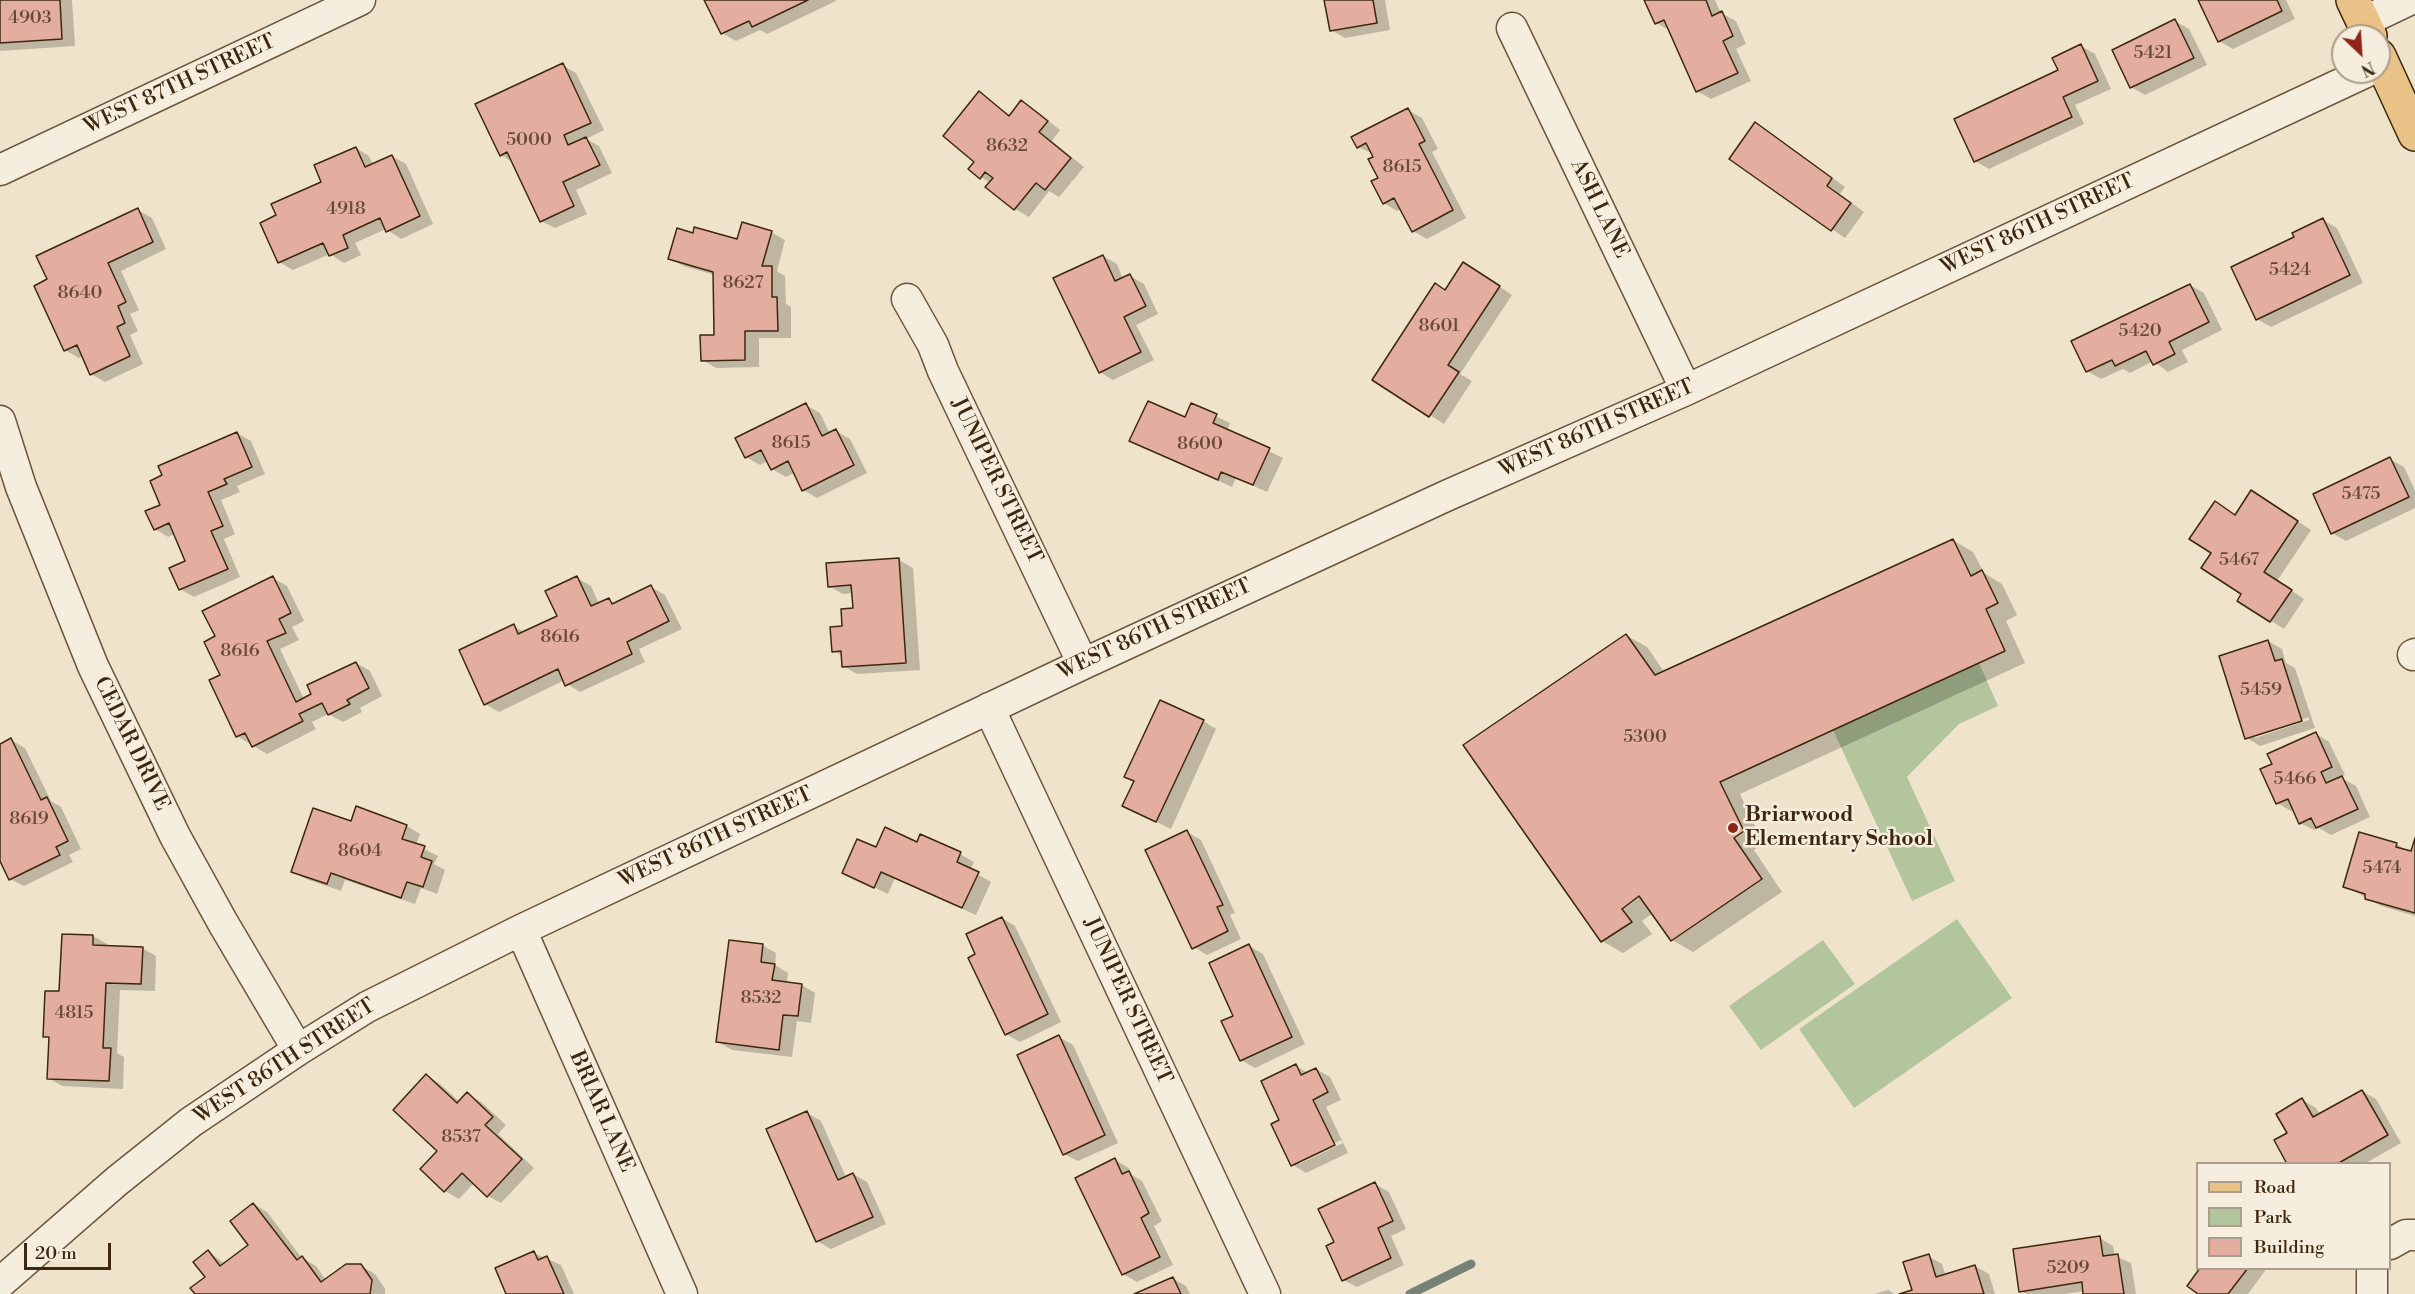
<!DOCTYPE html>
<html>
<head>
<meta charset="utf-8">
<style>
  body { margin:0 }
  #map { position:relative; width:2415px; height:1294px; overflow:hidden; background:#efe4cb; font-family:"Libre Bodoni",serif }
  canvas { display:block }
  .legend { position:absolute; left:2196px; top:1162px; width:195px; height:108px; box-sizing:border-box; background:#f5eddd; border:2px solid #ab9e8a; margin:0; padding:8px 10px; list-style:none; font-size:18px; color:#3d280d }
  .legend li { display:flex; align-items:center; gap:12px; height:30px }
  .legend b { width:30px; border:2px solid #ab9e8a }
  .north { position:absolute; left:2331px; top:24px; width:60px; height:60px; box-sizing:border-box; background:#f5eddd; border:2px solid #ab9e8a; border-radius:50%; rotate:155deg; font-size:16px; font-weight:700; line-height:24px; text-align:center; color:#3d280d }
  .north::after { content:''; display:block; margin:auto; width:21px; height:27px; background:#8f2418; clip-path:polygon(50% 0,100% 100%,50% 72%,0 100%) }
  .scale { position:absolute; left:24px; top:1243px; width:87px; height:27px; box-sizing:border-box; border:3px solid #3d280d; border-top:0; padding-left:8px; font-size:18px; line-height:21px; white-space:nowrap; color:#3d280d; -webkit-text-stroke:4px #f5eddd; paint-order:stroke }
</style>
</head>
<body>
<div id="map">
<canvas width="2415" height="1294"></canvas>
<ul class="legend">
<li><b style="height:8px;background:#e8c286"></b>Road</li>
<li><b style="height:16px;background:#b3c59c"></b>Park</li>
<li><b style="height:16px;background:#e3ae9f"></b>Building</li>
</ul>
<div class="north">N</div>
<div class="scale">20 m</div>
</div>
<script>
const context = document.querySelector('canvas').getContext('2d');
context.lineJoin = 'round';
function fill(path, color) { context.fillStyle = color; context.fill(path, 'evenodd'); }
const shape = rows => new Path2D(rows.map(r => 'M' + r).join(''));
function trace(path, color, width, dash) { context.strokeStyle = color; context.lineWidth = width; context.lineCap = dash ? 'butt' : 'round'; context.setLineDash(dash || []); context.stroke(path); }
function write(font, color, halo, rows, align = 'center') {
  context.font = font + ' "Libre Bodoni",serif'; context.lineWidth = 5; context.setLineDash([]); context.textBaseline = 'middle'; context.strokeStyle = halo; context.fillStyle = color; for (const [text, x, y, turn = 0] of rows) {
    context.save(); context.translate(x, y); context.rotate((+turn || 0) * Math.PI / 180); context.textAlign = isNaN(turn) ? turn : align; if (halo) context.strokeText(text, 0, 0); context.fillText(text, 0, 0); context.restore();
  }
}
fill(shape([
  [1979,663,1998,706,1959,724,1907,777,1955,881,1912,901,1833,730],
  [1957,919,2012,998,1854,1108,1799,1029],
  [1823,940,1855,984,1761,1050,1729,1006]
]), '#b3c59c');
fill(shape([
  [0,0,72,0,75,46,0,51],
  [706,0,835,0,836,1,767,34,760,30,736,41,722,33],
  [1326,0,1385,0,1390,30,1345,38,1331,30],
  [1646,0,1715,0,1721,13,1736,21,1746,44,1736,49,1751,81,1711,99,1697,91,1671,31,1656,23],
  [2200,0,2286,0,2295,19,2233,49,2219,41],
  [2175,21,2189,29,2207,65,2145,95,2131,87],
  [2081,46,2095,54,2111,89,2075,105,2084,124,1989,169,1975,161],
  [562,65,576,73,604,130,586,139,599,146,612,173,576,190,587,214,555,228,541,221,514,163,501,155],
  [979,93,1011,116,1022,102,1035,110,1060,130,1052,141,1084,167,1059,197,1049,191,1029,217,1015,209,990,183,970,169,977,161],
  [1408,110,1422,118,1438,149,1432,152,1466,218,1427,239,1413,231,1402,209,1397,211,1384,203,1375,158,1373,154,1358,147],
  [1769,132,1845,187,1840,194,1864,212,1845,238,1731,159],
  [356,148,369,156,373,165,392,156,406,164,433,224,401,239,386,229,355,243,361,255,344,263,330,254,293,270,279,262,279,216,323,182],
  [138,210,152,218,166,249,121,271,139,310,130,314,138,331,130,335,143,364,105,382,91,374,83,356,79,358,65,350,49,280],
  [2323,220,2337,228,2363,283,2271,327,2257,319],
  [771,232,785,240,777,271,785,276,786,304,791,307,791,338,759,338,759,367,716,368,702,360,715,336,715,275,683,266,670,258,694,235,738,241],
  [1103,256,1117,264,1123,279,1130,276,1144,284,1158,314,1136,325,1154,360,1113,380,1100,372],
  [1477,272,1512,295,1460,374,1472,381,1444,424,1374,379,1446,291],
  [2190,285,2204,293,2222,330,2182,350,2188,362,2168,372,2153,361,2130,373,2123,369,2101,379,2087,371],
  [806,405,820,413,830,434,836,431,850,439,867,473,817,498,803,490,795,472,786,477,772,469,768,461,760,465,746,457],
  [1192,405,1230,423,1227,431,1283,458,1267,492,1236,478,1232,487,1131,441,1186,419],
  [237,433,251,441,265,474,237,486,240,492,221,500,235,534,224,539,240,577,194,597,180,589,187,562,175,534,168,537,155,529,162,506],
  [2390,459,2404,467,2415,490,2415,508,2346,541,2332,533],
  [2265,500,2311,530,2277,581,2304,599,2284,629,2239,600,2243,593,2213,553,2236,516],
  [1953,540,1973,552,1984,573,2002,584,2017,615,2006,621,2025,663,1740,794,1763,843,1754,850,1782,892,1693,952,1672,940,1653,913,1642,921,1652,934,1623,953,1602,941,1626,635,1647,647,1665,673],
  [899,560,913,568,920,670,857,674,843,666,843,656,833,651,854,610,853,593,843,594,829,586],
  [273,578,287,586,304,621,292,627,299,640,280,649,304,699,356,663,370,671,382,696,360,708,362,712,343,722,328,714,312,722,316,729,267,754,237,736,222,675,217,637],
  [577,578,591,586,599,604,609,600,616,604,651,587,665,595,682,629,639,649,645,662,580,692,567,684,565,680,499,712,485,704,513,626,525,632,559,617],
  [2268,641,2282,649,2286,663,2295,668,2315,728,2260,746,2247,738],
  [2309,717,2309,720,2255,738,2255,735],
  [1203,721,1216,729,1171,829,1124,806,1135,781],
  [2316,734,2329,742,2345,775,2340,777,2356,786,2370,817,2331,835,2319,828,2314,830,2300,823,2294,809,2291,811,2277,803,2274,764],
  [11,740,25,748,51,801,61,807,81,849,69,855,73,862,24,886,10,879,2,862,0,863,0,745],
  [357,808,407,826,420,834,416,845,438,856,434,864,445,870,437,894,421,888,415,904,345,880,341,891,306,879,293,871,352,823],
  [1187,832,1201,840,1235,913,1230,915,1241,939,1207,955,1194,947],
  [2415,843,2415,916,2381,906,2345,886,2396,844,2412,853],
  [917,844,960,854,974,862,970,870,991,882,976,915,895,878,888,894,844,873,876,849],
  [1002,918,1015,926,1061,1022,1020,1042,1006,1034,977,955],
  [93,936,107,944,107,947,142,948,156,956,155,991,120,990,117,1053,124,1057,123,1089,62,1086,48,1078,50,1039,44,1036,61,993],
  [762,945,776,953,775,965,788,973,787,983,802,985,815,993,811,1023,797,1021,792,1057,732,1050,718,1042],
  [1249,946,1263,954,1305,1044,1255,1068,1241,1060,1235,1016],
  [1059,1037,1073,1045,1118,1143,1078,1161,1064,1154],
  [1296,1066,1308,1073,1316,1069,1330,1077,1341,1100,1326,1107,1348,1153,1306,1173,1293,1165,1281,1121],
  [1341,1140,1343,1143,1299,1164,1299,1161],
  [427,1076,440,1084,460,1102,467,1094,481,1102,506,1125,498,1134,534,1168,501,1203,488,1196,474,1183,459,1199,445,1191,422,1169,440,1151],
  [2362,1091,2376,1099,2401,1143,2364,1164,2289,1164,2289,1134,2302,1100,2316,1108,2320,1115],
  [807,1113,821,1121,846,1177,853,1174,867,1182,886,1224,831,1249,817,1241],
  [1115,1160,1129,1168,1132,1175,1142,1181,1162,1221,1154,1226,1173,1265,1137,1282,1123,1274],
  [1375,1184,1389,1192,1406,1229,1391,1236,1404,1265,1357,1287,1343,1280,1336,1243],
  [254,1204,267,1212,301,1257,316,1266,326,1280,361,1266,375,1274,385,1289,385,1294,197,1294,207,1277,209,1252,225,1264,250,1246],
  [2100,1238,2113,1246,2115,1256,2131,1263,2136,1294,2085,1294,2085,1291,2065,1294,2026,1294,2021,1291],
  [534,1253,561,1265,574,1294,508,1294],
  [1928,1256,1942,1264,1946,1276,1975,1266,1989,1274,1995,1294,1904,1294,1914,1291],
  [2202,1268,2267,1268,2248,1294,2200,1294],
  [1172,1278,1186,1286,1190,1294,1138,1294],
  [1888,1290,1894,1294,1875,1294]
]), '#0003');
trace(shape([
  [1410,1294,1471,1264]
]), '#758275', 9);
const building = shape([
  [0,0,60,0,62,39,0,43,0,0],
  [704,0,808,0,752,27,749,21,721,34,704,0],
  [1324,0,1373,0,1377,23,1330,31,1324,0],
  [1644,0,1706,0,1712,16,1722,11,1733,36,1723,41,1738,73,1696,92,1664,20,1655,24,1644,0],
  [2198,0,2277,0,2282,11,2218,42,2198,0],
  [2175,19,2194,58,2130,88,2112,50,2175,19],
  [2081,44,2098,81,2063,97,2072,117,1974,162,1954,119,2058,70,2052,58,2081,44],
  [563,63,591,123,564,135,568,145,586,137,600,165,563,182,574,206,540,222,507,152,500,156,475,104,563,63],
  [979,91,1009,116,1021,100,1048,121,1039,132,1071,158,1045,190,1036,183,1014,210,985,187,993,178,985,172,980,179,968,169,974,162,943,136,979,91],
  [1408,108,1425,141,1419,144,1453,210,1412,232,1394,198,1383,204,1371,181,1378,178,1368,159,1373,157,1366,143,1357,148,1351,137,1408,108],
  [1755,122,1832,178,1827,186,1851,203,1831,231,1729,159,1755,122],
  [356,147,365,167,392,155,420,216,386,232,380,218,343,235,348,248,329,256,323,243,278,263,260,223,276,215,271,204,321,182,314,165,356,147],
  [138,208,153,242,108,263,126,302,118,306,125,323,117,327,130,356,90,375,77,345,64,351,34,286,47,279,36,256,138,208],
  [2323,218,2350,275,2256,320,2231,267,2294,237,2292,233,2323,218],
  [742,222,772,231,762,266,772,266,772,297,777,297,778,331,745,331,745,360,701,361,700,335,714,335,713,272,668,259,677,228,693,233,694,227,737,239,742,222],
  [1103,255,1115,281,1130,274,1146,306,1124,317,1141,352,1099,373,1053,278,1103,255],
  [1463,262,1500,286,1448,365,1459,372,1429,417,1372,380,1435,283,1445,290,1463,262],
  [2190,284,2209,322,2169,342,2175,354,2153,365,2146,351,2115,366,2112,360,2086,372,2071,341,2190,284],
  [1148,401,1185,417,1191,403,1217,414,1213,423,1270,448,1253,485,1221,472,1218,480,1129,441,1148,401],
  [806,403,822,436,836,429,854,465,802,491,788,461,771,470,761,450,745,458,735,438,806,403],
  [237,432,252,467,224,479,227,484,208,492,223,526,211,531,228,569,179,590,169,568,185,561,169,523,154,530,145,511,160,505,150,481,162,475,158,466,237,432],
  [2390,457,2409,497,2331,534,2313,494,2390,457],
  [2251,490,2298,521,2264,572,2292,590,2270,622,2237,601,2241,594,2201,568,2211,553,2189,539,2215,501,2235,515,2251,490],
  [1953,539,1971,576,1982,570,1998,603,1986,609,2005,651,1720,782,1744,831,1734,838,1762,879,1671,941,1639,896,1622,909,1632,922,1601,942,1463,745,1626,634,1655,675,1953,539],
  [899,558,906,663,842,667,841,651,832,652,830,627,842,626,841,609,853,608,851,585,828,587,826,563,899,558],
  [273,576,291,613,279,619,286,633,267,641,296,702,311,694,307,685,356,662,369,688,347,700,350,704,328,715,322,703,299,714,303,721,252,747,245,733,236,737,209,680,220,675,204,642,215,636,202,611,273,576],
  [577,576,591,606,609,598,612,604,651,585,669,621,627,642,632,654,565,686,558,669,484,705,459,650,514,624,518,634,557,616,545,591,577,576],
  [2268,640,2275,661,2282,659,2302,721,2245,739,2219,656,2268,640],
  [1160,700,1204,720,1156,822,1122,806,1134,781,1124,777,1160,700],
  [2316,732,2332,767,2321,772,2326,783,2342,776,2358,809,2316,828,2311,818,2299,824,2288,799,2276,804,2260,769,2272,764,2267,754,2316,732],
  [11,738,41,800,47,797,68,841,56,847,60,855,9,880,0,861,0,744,11,738],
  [356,806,407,825,402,839,425,846,421,857,432,861,423,887,407,882,401,898,331,873,327,884,291,872,313,808,351,821,356,806],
  [885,827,917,842,920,834,961,852,957,862,979,872,962,908,881,872,874,888,842,873,857,839,876,847,885,827],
  [1187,830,1223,905,1217,907,1228,931,1192,949,1145,850,1187,830],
  [2359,832,2397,843,2396,847,2411,851,2415,838,2415,913,2365,899,2365,894,2343,887,2359,832],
  [1002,917,1048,1014,1005,1035,968,958,975,954,966,934,1002,917],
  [62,934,93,935,93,945,143,947,141,984,106,983,103,1048,111,1048,109,1081,47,1079,49,1037,43,1037,45,991,59,991,62,934],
  [729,940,763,944,761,962,775,964,772,980,802,984,798,1016,783,1015,779,1050,716,1042,729,940],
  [1249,944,1292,1037,1240,1061,1221,1021,1233,1016,1209,963,1249,944],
  [1059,1035,1105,1135,1063,1155,1017,1055,1059,1035],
  [1296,1064,1301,1075,1316,1068,1328,1092,1313,1100,1335,1145,1291,1166,1271,1124,1279,1120,1261,1081,1296,1064],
  [426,1074,457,1103,467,1092,493,1117,485,1125,522,1159,487,1197,462,1173,444,1192,420,1169,437,1151,393,1110,426,1074],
  [2362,1090,2388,1135,2337,1164,2287,1164,2274,1140,2287,1133,2276,1114,2302,1098,2313,1117,2362,1090],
  [807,1111,838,1180,853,1173,873,1217,816,1242,766,1129,807,1111],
  [1115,1158,1122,1174,1129,1171,1149,1213,1141,1218,1160,1257,1122,1275,1075,1178,1115,1158],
  [1375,1182,1393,1221,1378,1228,1391,1258,1342,1281,1326,1246,1334,1242,1318,1209,1375,1182],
  [253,1203,297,1260,302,1256,321,1282,346,1264,361,1264,372,1280,370,1294,195,1294,190,1288,205,1277,193,1262,208,1250,220,1266,248,1245,230,1221,253,1203],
  [2100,1236,2103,1256,2118,1254,2124,1294,2083,1294,2082,1282,2019,1292,2013,1249,2100,1236],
  [534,1251,538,1260,547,1256,564,1294,506,1294,495,1268,534,1251],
  [1929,1254,1936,1277,1975,1265,1984,1294,1899,1294,1912,1290,1903,1262,1929,1254],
  [2200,1268,2248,1268,2228,1294,2198,1294,2187,1286,2200,1268],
  [1173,1277,1181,1294,1134,1294,1173,1277]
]);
fill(building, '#e3ae9f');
trace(building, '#3d280d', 1.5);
const minor = shape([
  [2363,22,2409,0],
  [1512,28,1686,390],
  [0,170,360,0],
  [907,299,933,345,943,371,1083,664],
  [0,421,21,487,93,666,175,836,223,923,298,1050],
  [2413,655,2415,654],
  [989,708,1265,1294],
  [521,930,682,1294],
  [2390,1244,2406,1235,2415,1235],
  [2372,1268,2372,1294],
  [0,1283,117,1181,191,1122,298,1050,367,1007,521,930,1083,664,1446,496,1686,390,2366,72]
]);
const major = shape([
  [2353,0,2370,36],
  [2379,56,2415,134]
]);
trace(minor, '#6a573c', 33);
trace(major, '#3d280d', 36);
trace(minor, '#f5eddd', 30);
trace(major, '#e8c286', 33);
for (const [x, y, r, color] of [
  [1733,828,6,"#8f2418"]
]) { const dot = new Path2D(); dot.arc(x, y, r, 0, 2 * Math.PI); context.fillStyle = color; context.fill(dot); trace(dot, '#f5eddd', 2); }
write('18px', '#664a32', null, [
  ["4903",30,19],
  ["5421",2153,54],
  ["5000",529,141],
  ["8632",1007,147],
  ["8615",1402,168],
  ["4918",346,210],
  ["5424",2290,271],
  ["8627",743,284],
  ["8640",80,294],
  ["8601",1439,327],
  ["5420",2140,332],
  ["8615",791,444],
  ["8600",1200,445],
  ["5475",2361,495],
  ["5467",2239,561],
  ["8616",560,638],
  ["8616",240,652],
  ["5459",2261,691],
  ["5300",1645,738],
  ["5466",2295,780],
  ["8619",29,820],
  ["8604",360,852],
  ["5474",2382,869],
  ["8532",761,999],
  ["4815",74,1014],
  ["8537",461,1138],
  ["5209",2068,1269]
]);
write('21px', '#3d280d', '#f5eddd', [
  ["WEST 87TH STREET",180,85,-25],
  ["ASH LANE",1599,209,64],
  ["WEST 86TH STREET",2038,225,-25],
  ["WEST 86TH STREET",1597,429,-24],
  ["JUNIPER STREET",996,481,64],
  ["WEST 86TH STREET",1155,630,-25],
  ["CEDAR DRIVE",131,744,64],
  ["WEST 86TH STREET",716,838,-25],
  ["JUNIPER STREET",1127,1001,65],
  ["WEST 86TH STREET",285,1062,-33],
  ["BRIAR LANE",601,1112,66]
]);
write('bold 21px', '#3d280d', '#f5eddd', [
  ["Briarwood",1745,816],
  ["Elementary School",1745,840]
], 'left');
</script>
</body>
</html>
